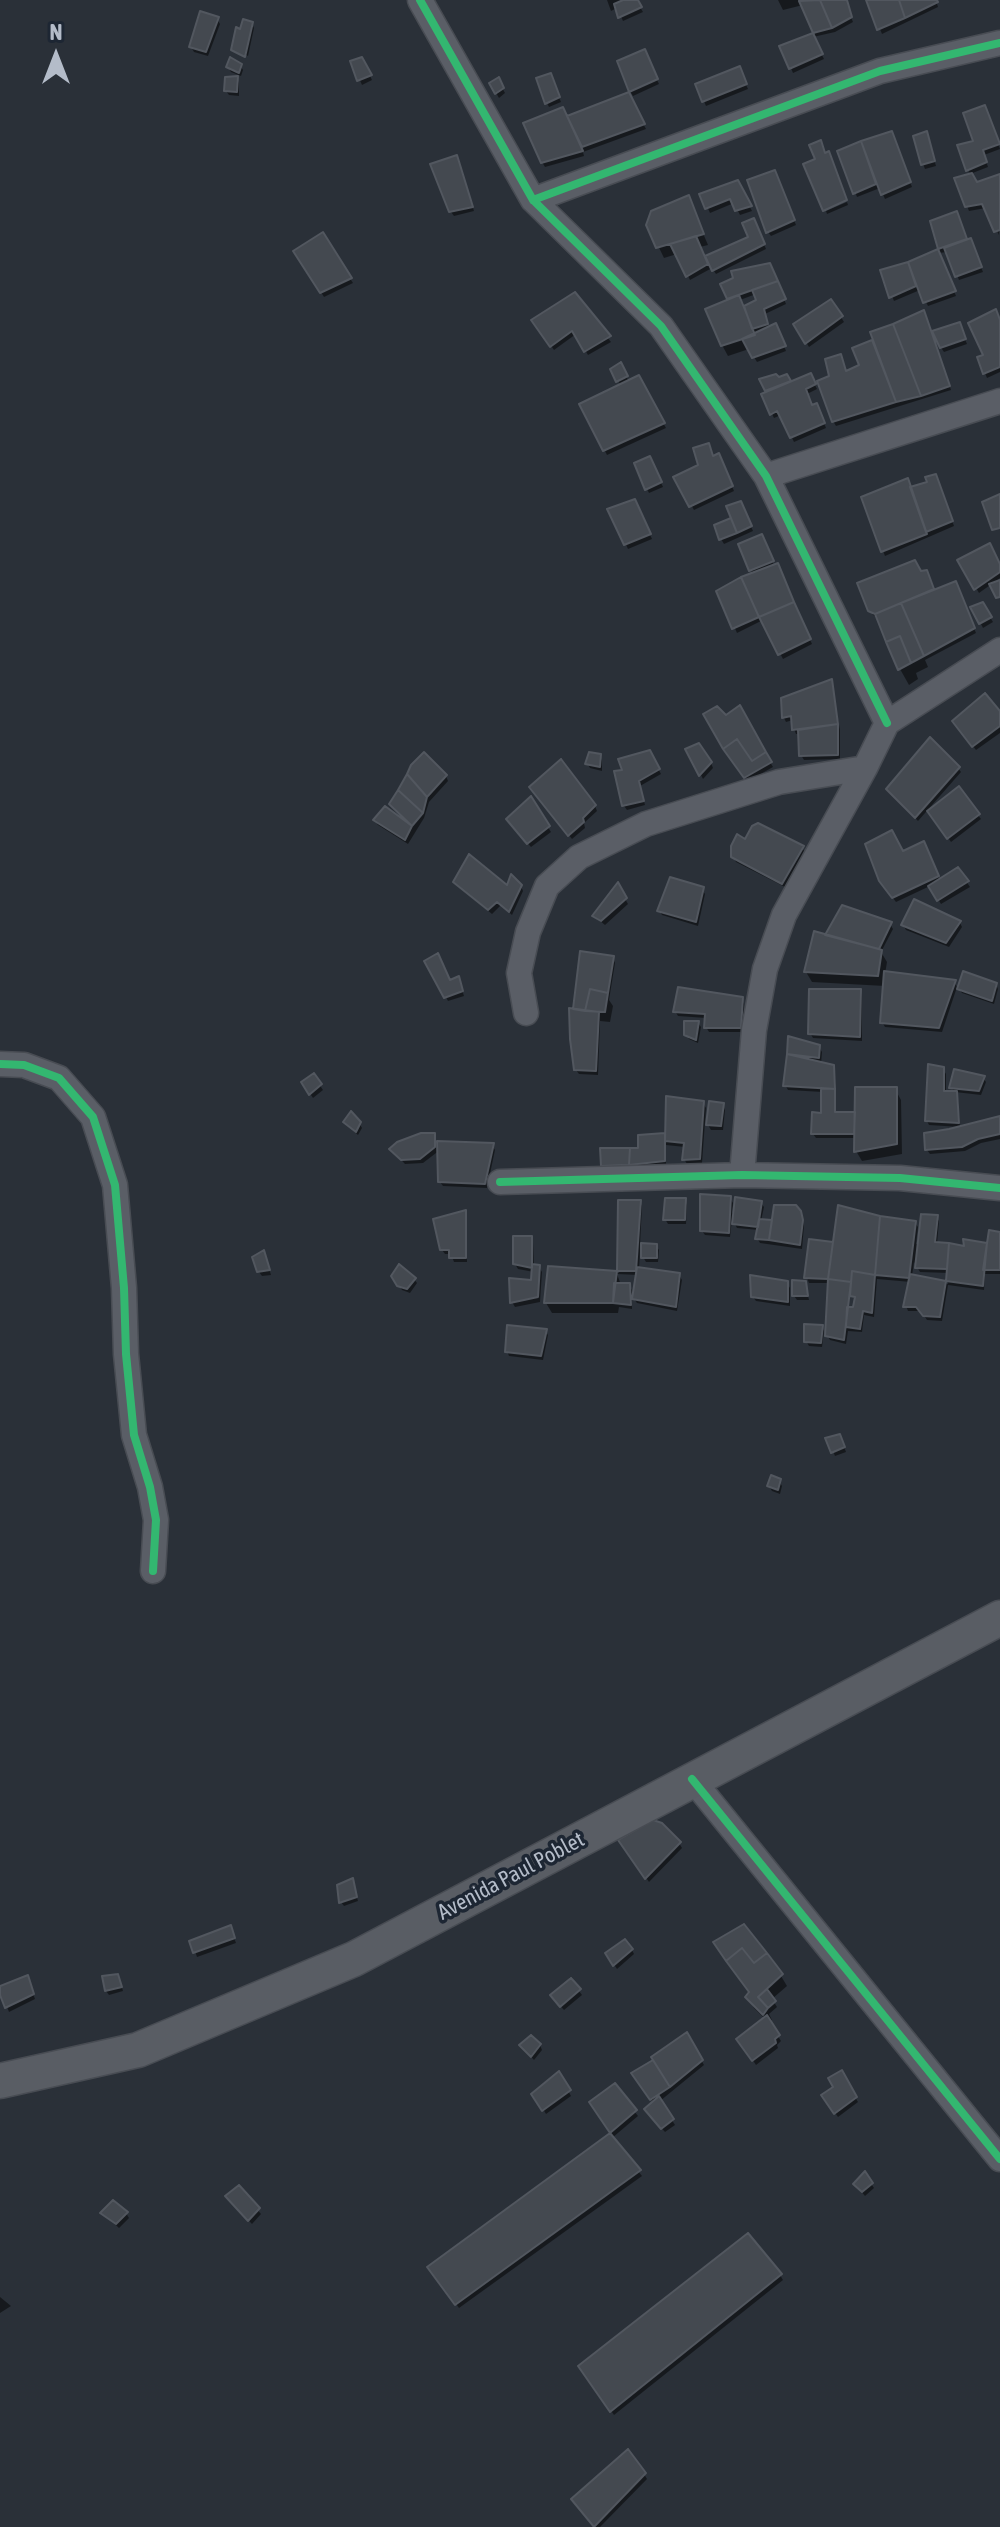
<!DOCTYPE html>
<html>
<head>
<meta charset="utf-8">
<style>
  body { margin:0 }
  #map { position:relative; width:1000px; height:2527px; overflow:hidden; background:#2a3038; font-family:"Asap Condensed",sans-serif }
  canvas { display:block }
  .north { position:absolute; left:16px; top:16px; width:80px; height:80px; -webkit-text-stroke:6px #1d2633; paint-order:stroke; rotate:0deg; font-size:22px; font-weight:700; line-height:32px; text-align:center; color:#b4bcc9 }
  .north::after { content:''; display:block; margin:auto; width:28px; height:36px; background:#b4bcc9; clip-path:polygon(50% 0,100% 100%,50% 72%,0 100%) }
</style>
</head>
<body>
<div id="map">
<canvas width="1000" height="2527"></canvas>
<div class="north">N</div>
</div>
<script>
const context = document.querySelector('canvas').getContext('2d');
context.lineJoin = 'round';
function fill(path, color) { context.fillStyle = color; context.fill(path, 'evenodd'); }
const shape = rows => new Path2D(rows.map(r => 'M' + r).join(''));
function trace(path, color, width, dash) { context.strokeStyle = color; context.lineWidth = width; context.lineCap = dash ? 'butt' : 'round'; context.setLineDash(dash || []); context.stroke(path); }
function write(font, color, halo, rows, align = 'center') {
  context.font = font + ' "Asap Condensed",sans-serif'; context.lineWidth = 7; context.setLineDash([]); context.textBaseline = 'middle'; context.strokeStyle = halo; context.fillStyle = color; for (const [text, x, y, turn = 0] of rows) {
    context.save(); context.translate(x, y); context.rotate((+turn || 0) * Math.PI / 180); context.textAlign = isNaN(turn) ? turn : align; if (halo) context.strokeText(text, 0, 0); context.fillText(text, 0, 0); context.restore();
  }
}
fill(shape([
  [607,0,636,0,643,12,623,21,617,8,611,11],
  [778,0,798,0,799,3,808,0,844,0,853,22,835,32,813,37,824,59,793,73,782,47,815,34,803,5,783,10],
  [868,0,936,0,938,7,882,34],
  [217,19,220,24,208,56,194,52,191,47],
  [252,24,254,28,248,56,233,48,241,32],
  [646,56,659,84,633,96,630,91],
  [362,59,372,80,362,85,352,62],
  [240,65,243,70,241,76,231,72,228,67],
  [741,73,748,89,706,106,697,85],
  [237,78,239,83,239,96,229,95,226,91],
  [498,80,505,93,499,98,491,84],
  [552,80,561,102,549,107,547,103],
  [628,95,646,129,583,152,584,156,545,167,542,162,567,119],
  [987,112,1000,149,984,155,988,167,970,174,976,185,1000,176,999,235,986,208,969,211,967,206,971,175,968,170],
  [891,133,912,187,885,199,880,188,857,197,840,152],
  [928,138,936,166,925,169,923,164],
  [459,162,474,211,454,216,451,212],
  [777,177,796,225,771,236,768,232],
  [737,182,752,211,740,215,734,203,710,213,702,195],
  [688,198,708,245,700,247,705,259,751,238,756,225,766,249,716,274,712,268,690,280,677,254,664,258,648,225],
  [847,202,848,205,827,214,826,211],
  [959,217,967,241,972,245,983,272,959,280,948,252,938,253,956,296,928,306,920,290,894,301,882,272,940,250,932,222],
  [322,235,353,283,324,297,296,251],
  [772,270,786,304,765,314,769,328,778,330,786,351,757,362,749,349,728,356,722,345,730,301,723,285],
  [756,294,759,301,745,308,740,300],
  [574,295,611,342,588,355,576,334,554,350,534,321],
  [831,301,844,322,809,347,795,324],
  [1000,323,1000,372,987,378,979,359,986,356],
  [959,324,967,344,944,352,933,336,951,390,836,426,833,421,832,377,840,356,847,373,862,367,855,349,874,341,932,333],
  [621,365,629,382,638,378,666,428,607,455,582,405,621,386,612,370],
  [810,375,817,389,807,394,812,408,819,410,826,428,794,442,781,415,774,418,772,414,768,392,762,381,787,376,790,383],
  [713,458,721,460,734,491,694,510,676,478],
  [652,463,663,487,649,493,647,489],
  [938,480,954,526,885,556,883,551,911,489],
  [637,506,652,539,628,549,610,510],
  [743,508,753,531,724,544,721,539],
  [763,541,775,567,780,570,812,644,783,659,763,620,737,633,719,592,753,575,751,570],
  [960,560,1000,567,1000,578,979,593],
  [920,573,928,577,934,591,958,588,976,633,925,660,928,667,916,673,918,679,909,685,900,669,878,617,873,615,870,610],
  [982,604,993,622,983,628,973,608],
  [831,681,840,730,840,759,804,760,801,755,801,734,796,734,794,729,793,720,786,722,784,718,783,700],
  [1000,714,1000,733,976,750,957,726],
  [688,750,711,763,713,768,703,779],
  [649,752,661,774,640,786,645,805,627,810,624,806,625,772],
  [600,756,602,761,602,771,590,768,587,763],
  [767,757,773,767,748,781,731,758],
  [958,768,961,772,918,821,892,794],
  [446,776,448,781,429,802,424,818,408,844,378,825,375,821,404,821],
  [534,792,595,806,597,811,584,823,585,828,572,839],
  [531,800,551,832,531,847,511,824],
  [978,815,981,819,951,842,933,816],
  [745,841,802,848,805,852,785,887,736,862,733,857],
  [926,848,940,880,958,869,970,887,941,904,930,886,896,902,884,886,902,853],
  [455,882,508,889,521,886,523,891,512,915,501,905,492,914,458,886],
  [617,885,628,904,605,925,594,916],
  [702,889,705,894,698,926,662,915,659,910],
  [960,923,962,927,949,947,906,930,903,925],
  [890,924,893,929,881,952,887,962,885,974,954,982,957,987,942,1032,885,1027,882,1022,885,986,812,982,806,972,815,934,826,937],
  [613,958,615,963,609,1000,613,1006,610,1022,600,1021,598,1075,579,1074,576,1070,575,1011],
  [427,962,450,982,460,983,464,996,448,1001],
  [996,984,998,989,994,1004,962,993,959,989],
  [860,991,862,995,862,1041,813,1038,810,1033],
  [742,999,744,1004,743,1032,709,1032,706,1027,706,1018,678,1016,675,1011],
  [698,1023,701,1027,698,1043,689,1039,686,1034],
  [790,1039,819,1047,822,1052,821,1064,833,1066,835,1071,836,1114,857,1114,895,1089,901,1100,902,1154,862,1161,856,1151,856,1138,816,1138,813,1134,823,1115,823,1092,788,1090,785,1085],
  [943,1069,946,1074,946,1093,955,1093,951,1087,983,1078,986,1082,981,1095,955,1092,958,1098,960,1127,929,1125,927,1121],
  [313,1075,323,1090,313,1098,303,1083],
  [703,1103,706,1108,702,1163,687,1164,684,1159,685,1147,666,1145,666,1166,606,1170,603,1166,640,1150,640,1137,666,1135],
  [723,1105,725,1110,723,1130,711,1130,708,1125],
  [1000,1118,1000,1139,981,1143,965,1151,930,1154,927,1150],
  [345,1122,359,1123,362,1128,358,1135],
  [434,1135,437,1143,492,1145,495,1150,487,1188,443,1186,440,1182,440,1150,423,1163,405,1164,392,1150],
  [730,1198,733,1203,732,1213,761,1203,764,1207,761,1221,802,1217,804,1226,802,1249,760,1243,757,1238,759,1230,737,1228,732,1219,730,1237,705,1235,702,1231],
  [685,1200,687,1205,686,1224,668,1224,665,1219],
  [620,1202,640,1202,642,1206,640,1245,656,1246,659,1250,658,1262,646,1262,640,1252,639,1270,679,1275,682,1280,677,1311,637,1303,634,1299,638,1275,617,1274,621,1285,629,1285,632,1290,632,1309,619,1307,618,1313,552,1313,546,1303,550,1268,619,1273],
  [465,1212,467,1216,467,1262,454,1262,451,1254,445,1254,442,1250],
  [936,1217,939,1221,937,1244,966,1249,989,1245,1000,1234,1000,1274,985,1274,984,1290,948,1285,942,1321,927,1320,921,1311,908,1311,906,1306,911,1282,877,1279,874,1317,864,1315,862,1332,848,1331,846,1344,830,1340,827,1335,830,1283,809,1283,807,1278,835,1244,880,1218,915,1223,918,1227,916,1244,920,1245],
  [914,1262,920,1272,949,1273,948,1284,912,1276],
  [848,1294,857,1296,855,1309,844,1309],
  [531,1238,533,1243,534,1266,539,1267,542,1272,540,1302,515,1307,512,1302,533,1283,534,1272,518,1269,515,1264],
  [266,1257,271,1275,262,1276,259,1272],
  [394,1276,414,1279,417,1283,410,1293,402,1290],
  [787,1283,790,1288,790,1306,756,1301,753,1297],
  [805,1283,809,1300,797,1300,794,1296],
  [822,1327,824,1331,822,1347,809,1346,806,1341],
  [545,1331,548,1335,543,1360,509,1356,507,1351],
  [828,1439,842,1441,846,1452,835,1456],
  [779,1481,782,1486,780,1494,772,1491,769,1486],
  [621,1841,679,1843,682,1848,649,1882],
  [352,1881,358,1901,344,1906,341,1902],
  [232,1932,236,1943,197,1957,192,1942],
  [632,1950,634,1954,617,1969,607,1954],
  [781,1976,787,1986,772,1999,777,2007,769,2014,772,2020,770,2023,781,2041,777,2045,778,2048,756,2065,739,2039,765,2019,754,2008,748,1998],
  [120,1981,123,1991,109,1995,106,1991],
  [29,1982,35,1999,9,2012,0,1988],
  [579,1991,582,1995,564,2010,555,2000],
  [686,2034,704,2065,660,2101,675,2125,665,2132,649,2114,654,2103,634,2073,655,2060],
  [540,2045,542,2050,534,2060,524,2049],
  [841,2073,858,2102,838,2117,826,2100,835,2088],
  [559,2074,571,2096,546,2114,534,2094],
  [614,2086,638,2116,612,2138,642,2176,459,2308,430,2267,612,2133,594,2107],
  [865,2175,874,2188,865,2196,855,2184],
  [239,2188,261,2214,252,2224,230,2201],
  [103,2213,126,2213,129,2218,119,2228],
  [780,2275,783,2280,614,2415,583,2371],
  [0,2297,11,2306,0,2313],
  [644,2474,647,2479,600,2527,595,2527,576,2504]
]), '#0007');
const building = shape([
  [623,0,638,0,642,7,618,18,614,4,623,0],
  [820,0,832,28,813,33,799,1,820,0],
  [820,0,847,0,852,17,832,28,820,0],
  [866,0,899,0,905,18,877,30,866,0],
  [899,0,937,0,938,2,905,18,899,0],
  [200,11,219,17,206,52,189,47,200,11],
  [243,19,253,22,245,57,231,50,236,27,240,29,243,19],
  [813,33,823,54,789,69,779,46,813,33],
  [645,49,658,79,629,92,617,61,645,49],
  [230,57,242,64,239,73,226,67,230,57],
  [362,57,372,75,357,81,350,61,362,57],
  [740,66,747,84,702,102,695,84,740,66],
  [551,73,560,97,545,104,536,78,551,73],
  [238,76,237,92,224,91,225,77,238,76],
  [499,77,504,88,495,94,489,83,499,77],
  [629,92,645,124,582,147,567,116,629,92],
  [985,105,1000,144,983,150,987,162,966,171,957,145,973,141,963,113,985,105],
  [563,107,583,151,541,163,523,123,563,107],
  [892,131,911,182,881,195,861,141,892,131],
  [927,131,935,161,921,165,913,136,927,131],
  [821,140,825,153,829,151,847,200,823,211,803,164,815,159,809,145,821,140],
  [861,141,876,184,853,194,837,151,861,141],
  [457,155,473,207,449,212,430,164,457,155],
  [775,170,795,220,766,233,747,180,775,170],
  [972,173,977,182,1000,174,1000,230,994,232,982,204,965,207,954,178,972,173],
  [738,180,752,206,735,211,730,199,705,209,699,194,738,180],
  [689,195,704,234,656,248,646,225,651,211,689,195],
  [957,211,967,239,938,249,930,221,957,211],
  [754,218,765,244,712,271,705,256,748,237,742,223,754,218],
  [323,232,352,278,320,293,293,251,323,232],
  [696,236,708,264,686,277,670,244,696,236],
  [971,238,982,267,955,277,944,248,971,238],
  [938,249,956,291,923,303,908,262,938,249],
  [908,262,916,286,889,298,880,270,908,262],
  [770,263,778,281,727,299,720,284,733,278,731,271,770,263],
  [778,281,786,299,764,309,768,324,752,329,744,306,756,300,752,290,778,281],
  [575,292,611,336,584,352,572,331,550,347,531,320,575,292],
  [739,295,755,335,721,346,705,309,739,295],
  [831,299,843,316,805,344,793,324,831,299],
  [996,309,1000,320,1000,367,983,374,977,357,983,355,968,323,996,309],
  [924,310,950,386,921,396,893,324,924,310],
  [960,322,966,339,940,348,932,331,960,322],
  [776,323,786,346,752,358,742,339,776,323],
  [893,324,921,396,896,402,870,332,893,324],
  [872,340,896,402,832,422,817,381,829,376,825,359,841,354,846,371,859,365,852,348,872,340],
  [621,362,628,376,616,382,610,369,621,362],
  [811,373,816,384,806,389,812,405,817,403,825,423,790,438,777,411,770,415,761,394,811,373],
  [776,374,779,377,787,374,791,381,765,391,759,379,776,374],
  [639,375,665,423,603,451,579,404,639,375],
  [709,443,713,456,719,453,733,486,689,507,673,477,698,465,693,448,709,443],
  [650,456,662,482,645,490,634,463,650,456],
  [936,474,953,521,926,532,910,487,927,482,925,477,936,474],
  [908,478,927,534,881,552,861,497,908,478],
  [1000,494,1000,528,992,530,982,502,1000,494],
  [635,499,651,534,624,545,607,509,635,499],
  [741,501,752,526,737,533,726,506,741,501],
  [731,518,737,533,719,540,714,525,731,518],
  [762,534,774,561,749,571,738,544,762,534],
  [990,543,1000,564,1000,572,974,590,957,560,990,543],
  [915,560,921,571,927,570,934,589,875,614,868,611,857,583,915,560],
  [778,563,794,602,759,617,741,577,778,563],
  [741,577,759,617,732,629,716,591,741,577],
  [1000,580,1000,597,996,598,989,584,1000,580],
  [956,581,975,628,924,656,901,603,956,581],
  [794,602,811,639,778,655,759,617,794,602],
  [983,602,992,617,979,624,970,607,983,602],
  [901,603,924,656,911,663,900,636,886,642,875,614,901,603],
  [900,636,911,663,898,670,886,642,900,636],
  [832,679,838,724,792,730,791,716,782,718,781,698,832,679],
  [985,693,1000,711,1000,726,972,747,952,721,985,693],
  [740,705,766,752,752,761,737,739,723,749,703,714,717,706,726,715,740,705],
  [838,724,838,755,799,756,798,730,838,724],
  [930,737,960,767,915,818,886,789,930,737],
  [737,739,752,761,766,752,772,762,744,778,723,749,737,739],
  [699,743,712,762,699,776,685,749,699,743],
  [650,750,660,769,639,781,644,801,622,806,614,771,622,770,618,759,650,750],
  [424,752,447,775,427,797,407,774,411,765,424,752],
  [589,752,601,754,600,767,585,764,589,752],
  [561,759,596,805,583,818,584,822,568,836,529,787,561,759],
  [407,774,427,797,423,813,398,790,407,774],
  [959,786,980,814,947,839,927,811,959,786],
  [398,790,423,813,412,826,389,804,398,790],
  [531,796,550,826,527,844,506,819,531,796],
  [385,806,412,826,405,840,373,820,385,806],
  [758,823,804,846,782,884,731,857,731,846,737,834,745,839,752,826,758,823],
  [892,830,903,851,924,841,939,876,892,898,879,881,865,844,892,830],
  [469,854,507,885,511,874,522,885,509,912,497,902,488,910,453,882,469,854],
  [958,867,969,881,937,901,928,886,958,867],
  [670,877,704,887,696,922,657,911,670,877],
  [618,882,627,898,601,921,592,916,618,882],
  [914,899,961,921,946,943,901,925,914,899],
  [842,905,892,922,879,949,825,935,842,905],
  [814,931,882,950,878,976,804,972,814,931],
  [580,951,614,956,608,993,590,989,585,1011,573,1009,580,951],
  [438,953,450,980,459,976,463,991,444,998,424,961,438,953],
  [884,971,956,980,939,1028,880,1023,884,971],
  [963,971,997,983,992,1001,957,989,963,971],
  [678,987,743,997,741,1028,704,1028,705,1014,673,1012,678,987],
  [590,989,608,993,605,1012,585,1011,590,989],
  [809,989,861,989,860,1037,808,1034,809,989],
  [569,1008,599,1012,596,1071,574,1070,570,1039,569,1008],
  [684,1021,699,1021,696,1040,684,1035,684,1021],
  [788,1036,820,1045,819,1058,787,1054,788,1036],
  [787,1054,834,1065,835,1089,783,1086,787,1054],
  [928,1064,944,1067,944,1091,957,1091,959,1123,925,1121,928,1064],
  [954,1069,985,1076,979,1091,949,1088,954,1069],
  [314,1073,322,1084,309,1095,301,1082,314,1073],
  [855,1087,897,1087,897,1144,854,1152,855,1087],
  [821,1088,835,1089,835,1112,855,1112,854,1134,811,1134,812,1112,821,1113,821,1088],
  [666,1096,704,1101,700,1159,682,1160,684,1143,665,1141,666,1096],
  [709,1101,724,1103,721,1126,706,1125,709,1101],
  [351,1111,361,1122,356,1132,343,1122,351,1111],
  [1000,1116,1000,1134,978,1139,962,1147,925,1150,924,1133,949,1129,1000,1116],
  [421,1133,435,1133,435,1147,420,1159,401,1160,389,1149,397,1142,421,1133],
  [665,1133,665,1161,629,1165,630,1148,638,1148,638,1135,665,1133],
  [437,1141,494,1143,485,1184,438,1182,437,1141],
  [600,1148,630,1148,629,1165,601,1166,600,1148],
  [700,1194,731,1196,729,1233,700,1231,700,1194],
  [735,1197,762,1201,758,1227,732,1224,735,1197],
  [665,1198,686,1198,685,1220,663,1220,665,1198],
  [618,1200,641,1200,636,1271,617,1271,618,1200],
  [774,1205,796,1205,801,1211,803,1220,800,1245,769,1240,774,1205],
  [838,1205,880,1216,875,1275,852,1271,851,1282,828,1279,838,1205],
  [466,1210,466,1258,449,1258,449,1250,440,1250,433,1219,466,1210],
  [921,1214,938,1215,935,1242,949,1243,947,1269,915,1268,921,1214],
  [880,1216,916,1221,909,1278,875,1275,880,1216],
  [759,1219,772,1220,769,1240,755,1239,759,1219],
  [989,1230,1000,1232,1000,1270,983,1270,989,1230],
  [513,1236,532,1236,532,1268,513,1264,513,1236],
  [809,1239,833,1242,828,1279,804,1278,809,1239],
  [963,1239,987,1243,983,1286,946,1281,949,1243,964,1246,963,1239],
  [641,1243,657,1244,657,1258,641,1258,641,1243],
  [264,1250,270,1270,257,1272,252,1257,264,1250],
  [399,1264,416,1278,407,1289,397,1286,391,1276,399,1264],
  [532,1264,540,1265,538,1297,510,1303,509,1278,531,1280,532,1264],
  [548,1266,617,1271,613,1303,544,1303,548,1266],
  [637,1267,680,1273,676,1307,632,1299,637,1267],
  [852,1271,875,1275,872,1313,863,1311,860,1329,846,1327,847,1307,853,1307,855,1297,850,1296,852,1271],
  [910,1274,946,1281,940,1317,923,1316,916,1307,903,1307,910,1274],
  [750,1275,788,1281,788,1302,751,1297,750,1275],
  [828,1279,851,1282,844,1340,825,1336,828,1279],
  [792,1280,806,1281,808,1296,792,1296,792,1280],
  [614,1283,630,1283,631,1305,613,1303,614,1283],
  [804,1324,823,1325,821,1343,804,1342,804,1324],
  [507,1325,547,1329,541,1356,505,1352,507,1325],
  [840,1434,845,1447,831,1453,825,1438,840,1434],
  [771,1475,781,1479,778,1490,767,1486,771,1475],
  [653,1820,662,1823,681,1842,645,1879,618,1840,653,1820],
  [353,1878,357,1897,339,1903,337,1885,353,1878],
  [744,1924,767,1953,754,1963,742,1948,726,1961,713,1942,744,1924],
  [231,1925,235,1938,193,1953,189,1941,231,1925],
  [625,1939,633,1949,613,1966,605,1953,625,1939],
  [742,1948,754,1963,767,1953,783,1974,758,1997,768,2008,763,2015,745,1997,749,1992,726,1961,742,1948],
  [118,1974,122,1987,105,1991,102,1976,118,1974],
  [28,1975,34,1994,5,2008,0,1995,0,1986,28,1975],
  [571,1978,581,1989,560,2007,550,1995,571,1978],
  [767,1989,776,2001,768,2008,758,1997,767,1989],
  [767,2015,780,2035,775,2039,776,2043,752,2061,736,2039,767,2015],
  [687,2032,703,2060,670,2087,651,2057,687,2032],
  [531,2035,541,2044,531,2057,519,2045,531,2035],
  [653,2060,670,2087,650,2100,631,2073,653,2060],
  [842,2070,857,2097,834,2114,821,2095,833,2087,828,2078,842,2070],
  [559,2071,571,2090,542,2111,531,2094,559,2071],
  [615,2083,637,2110,610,2133,589,2102,615,2083],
  [659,2096,674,2119,661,2129,644,2109,659,2096],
  [610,2133,641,2170,455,2305,427,2267,610,2133],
  [865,2171,873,2183,862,2192,853,2184,865,2171],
  [239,2185,260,2208,248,2221,225,2196,239,2185],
  [113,2200,128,2212,116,2224,100,2213,113,2200],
  [748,2233,782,2274,610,2412,578,2366,748,2233],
  [628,2449,646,2473,594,2527,571,2499,628,2449]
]);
fill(building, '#444950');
trace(building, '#52575f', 2);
const street = shape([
  [420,0,533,200,661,326,766,476,887,723],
  [533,200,880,71,1000,43],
  [766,476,1000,401],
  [526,1013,519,973,528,932,547,886,579,857,646,824,779,782,865,768],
  [0,1064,24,1065,59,1078,93,1117,115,1185,124,1288,126,1354,134,1435,150,1487,156,1520,153,1571],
  [742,1175,754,1030,765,969,784,915,865,768,887,723,1000,650],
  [500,1182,742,1175,900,1178,1000,1188],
  [692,1779,1000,2159]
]);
const secondary = shape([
  [0,2081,138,2050,354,1959,1000,1618]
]);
trace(street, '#484c53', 27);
trace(secondary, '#484c53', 37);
trace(street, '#5a5e66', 24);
trace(secondary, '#595d64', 34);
trace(shape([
  [420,0,533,200,661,326,766,476,887,723],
  [533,200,880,71,1000,43],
  [0,1064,24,1065,59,1078,93,1117,115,1185,124,1288,126,1354,134,1435,150,1487,156,1520,153,1571],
  [500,1182,742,1175,900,1178,1000,1188],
  [692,1779,1000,2159]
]), '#33b770', 8);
write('22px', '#b4bcc9', '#1d2633', [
  ["Avenida Paul Poblet",511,1876,-28]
]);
</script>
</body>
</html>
